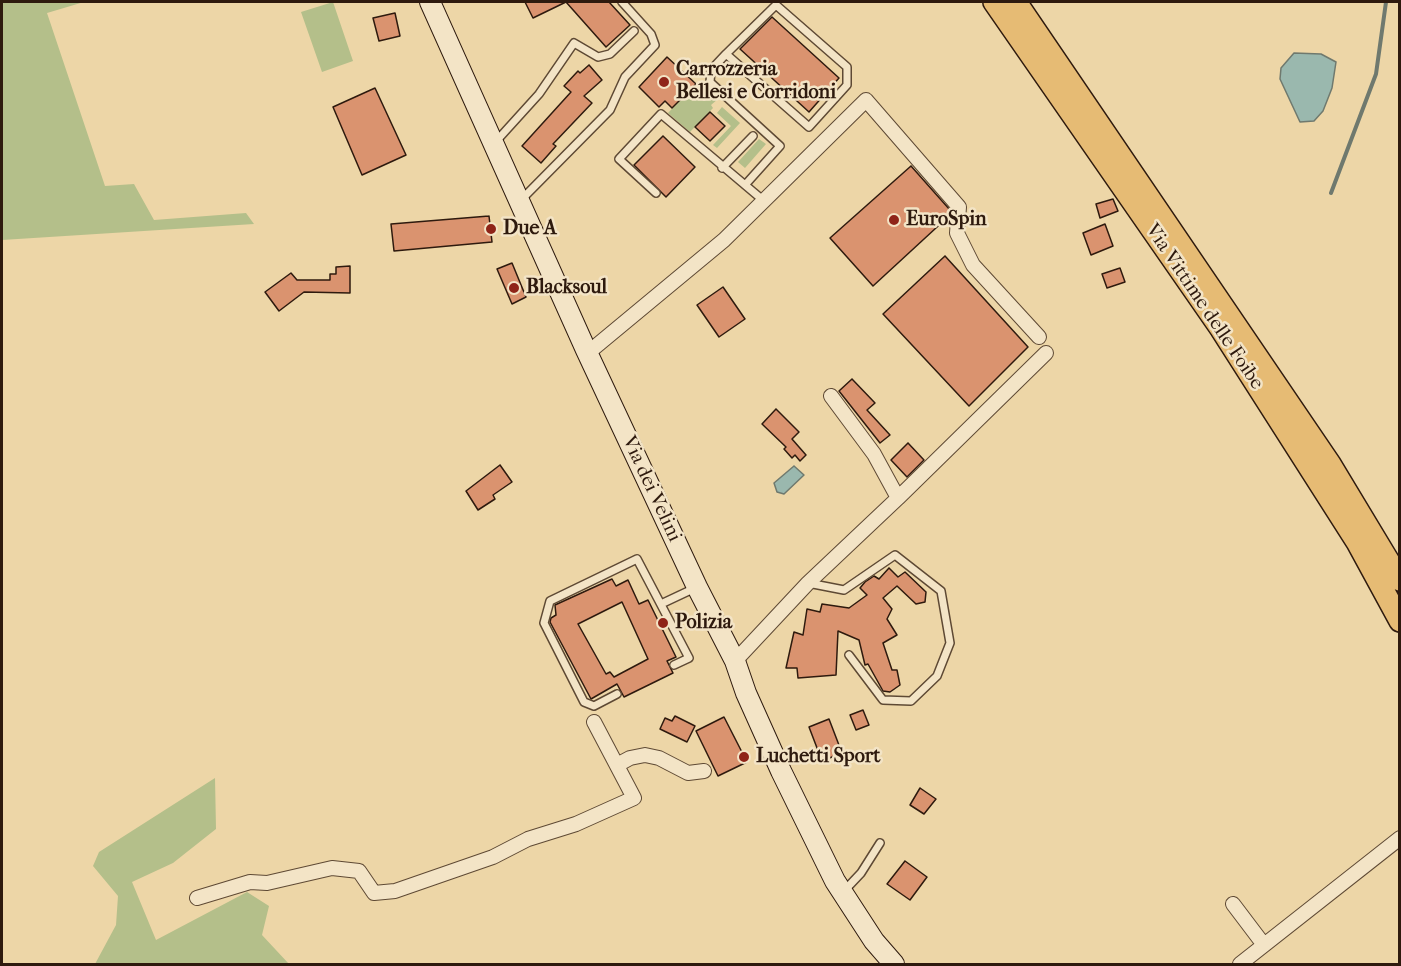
<!DOCTYPE html>
<html>
<head>
<meta charset="utf-8">
<style>
  body { margin:0 }
  #map { position:relative; width:1401px; height:966px; overflow:hidden; background:#edd6a7; font-family:"IM FELL French Canon",serif }
  canvas { display:block }
  .frame { position:absolute; inset:0; border:3px solid #2e1a0e; pointer-events:none }
</style>
</head>
<body>
<div id="map">
<canvas width="1401" height="966"></canvas>
<div class="frame"></div>
</div>
<script>
const context = document.querySelector('canvas').getContext('2d');
context.lineJoin = 'round';
function fill(path, color) { context.fillStyle = color; context.fill(path, 'evenodd'); }
const shape = rows => new Path2D(rows.map(r => 'M' + r).join(''));
function trace(path, color, width, dash) { context.strokeStyle = color; context.lineWidth = width; context.lineCap = dash ? 'butt' : 'round'; context.setLineDash(dash || []); context.stroke(path); }
function write(font, color, halo, rows, align = 'center') {
  context.font = font + ' "IM FELL French Canon",serif'; context.lineWidth = 5; context.setLineDash([]); context.textBaseline = 'middle'; context.strokeStyle = halo; context.fillStyle = color; for (const [text, x, y, turn = 0] of rows) {
    context.save(); context.translate(x, y); context.rotate((+turn || 0) * Math.PI / 180); context.textAlign = isNaN(turn) ? turn : align; if (halo) context.strokeText(text, 0, 0); context.fillText(text, 0, 0); context.restore();
  }
}
fill(shape([
  [2,2,84,2,47,13,105,186,134,184,154,220,246,213,254,224,2,240],
  [333,2,353,61,322,72,301,12],
  [707,89,718,99,711,105,713,108,690,132,668,113,687,93,692,90,701,96],
  [722,107,740,123,717,148,713,145,731,126,717,113],
  [759,139,766,144,745,168,738,162],
  [215,778,216,829,173,863,132,882,156,940,247,892,269,906,262,935,289,964,95,964,116,925,118,896,93,866,99,852]
]), '#b4bf8a');
const water = shape([
  [1294,53,1321,54,1336,62,1332,88,1323,111,1314,121,1300,122,1280,79,1281,68,1294,53],
  [794,466,804,475,784,494,777,492,774,483,794,466]
]);
fill(water, '#9ab8ae');
trace(water, '#6f796e', 1.5);
trace(shape([
  [1331,193,1376,74,1386,2]
]), '#6f796e', 4);
const building = shape([
  [525,2,609,2,630,25,606,47,566,2,533,18,525,2],
  [395,13,400,36,379,41,373,18,395,13],
  [772,17,839,78,809,112,740,49,772,17],
  [667,57,696,84,672,108,665,101,659,107,639,87,667,57],
  [589,65,602,80,584,96,592,103,553,144,556,146,541,163,522,146,571,92,564,86,578,71,580,73,589,65],
  [375,88,406,155,362,175,333,107,375,88],
  [710,112,725,126,710,141,695,127,710,112],
  [663,136,695,167,666,197,634,165,663,136],
  [911,166,950,210,949,216,873,286,830,238,911,166],
  [1113,199,1118,211,1100,218,1096,204,1113,199],
  [489,216,492,242,394,251,391,224,489,216],
  [1105,224,1113,246,1091,255,1083,233,1105,224],
  [945,256,1028,347,969,406,883,314,945,256],
  [512,263,526,297,512,304,497,269,512,263],
  [350,266,350,293,304,292,279,311,265,292,291,273,297,280,330,280,330,274,336,274,336,267,350,266],
  [1120,268,1125,282,1107,288,1102,274,1120,268],
  [723,287,745,319,719,337,697,305,723,287],
  [852,379,875,403,867,410,890,435,880,443,839,391,852,379],
  [776,409,799,432,792,439,806,455,800,461,795,455,792,458,784,449,786,447,762,424,776,409],
  [908,443,924,460,907,477,891,460,908,443],
  [500,465,512,482,493,495,495,499,478,510,466,491,500,465],
  [889,568,898,577,905,572,926,592,925,602,916,604,897,586,883,598,892,609,887,619,897,635,883,643,892,670,897,670,900,685,890,692,883,691,868,664,865,665,859,640,838,631,836,675,798,678,797,668,786,668,794,632,803,635,807,609,820,612,822,604,849,608,867,595,860,588,865,582,874,576,879,579,889,568],
  [612,579,616,586,628,580,639,604,648,600,676,657,667,661,673,673,624,697,617,684,591,699,550,622,551,618,556,615,555,605,612,579],
  [622,602,648,659,614,677,610,672,606,674,578,624,622,602],
  [863,710,869,725,856,730,850,715,863,710],
  [675,716,695,726,687,742,660,729,665,718,672,721,675,716],
  [724,717,747,762,718,776,696,731,724,717],
  [829,719,842,753,822,761,809,727,829,719],
  [920,788,936,799,924,814,910,805,920,788],
  [905,861,927,877,910,900,887,884,905,861]
]);
fill(building, '#da936f');
trace(building, '#2e1a0e', 1.5);
const lane = shape([
  [726,54,776,5,847,67,847,85,809,127,726,54,711,70,710,82,780,146,745,185],
  [494,141,500,137,539,94,574,43,598,57,610,54,634,31],
  [722,168,753,136],
  [656,193,619,159,661,114,764,201],
  [521,200,610,110,625,77,655,45,651,34,622,2],
  [808,583,844,590,895,555,941,591,950,643,937,676,911,701,883,700,849,655],
  [661,604,695,588],
  [617,694,594,706,584,702,544,623,550,601,637,559,689,658,674,665],
  [844,891,861,873,880,843]
]);
const street = shape([
  [586,350,595,347,724,240,866,100,959,207,957,233,973,265,1039,337],
  [898,498,1046,353],
  [735,661,808,583,898,498,874,454,831,396],
  [617,765,630,758,645,755,659,758,688,773,704,771],
  [197,898,250,882,267,883,332,868,359,871,374,893,395,891,493,857,528,839,576,824,634,798,594,722],
  [1233,904,1264,945],
  [1240,964,1400,838]
]);
const secondary = shape([
  [430,2,586,350,697,587,735,661,746,693,781,771,835,881,874,941,894,964]
]);
const primary = shape([
  [994,2,1221,329,1357,542,1400,621],
  [1016,2,1330,464,1400,580]
]);
trace(lane, '#5e4934', 10);
trace(street, '#5e4934', 16);
trace(secondary, '#2e1a0e', 22);
trace(primary, '#2e1a0e', 24);
trace(lane, '#f3e4c6', 7);
trace(street, '#f3e4c6', 14);
trace(secondary, '#f3e4c6', 20);
trace(primary, '#e6bb74', 21);
for (const [x, y, r, color] of [
  [664,82,6,"#8f2418"],
  [894,220,6,"#8f2418"],
  [491,229,6,"#8f2418"],
  [514,288,6,"#8f2418"],
  [663,623,6,"#8f2418"],
  [744,757,6,"#8f2418"]
]) { const dot = new Path2D(); dot.arc(x, y, r, 0, 2 * Math.PI); context.fillStyle = color; context.fill(dot); trace(dot, '#f3e4c6', 2); }
write('bold 20px', '#2e1a0e', '#f3e4c6', [
  ["Carrozzeria",676,70],
  ["Bellesi e Corridoni",676,93],
  ["EuroSpin",906,220],
  ["Due A",503,229],
  ["Blacksoul",526,288],
  ["Polizia",675,623],
  ["Luchetti Sport",756,757]
], 'left');
write('20px', '#2e1a0e', '#f3e4c6', [
  ["Via Vittime delle Foibe",1204,307,56],
  ["Via dei Velini",651,489,65]
]);
</script>
</body>
</html>
